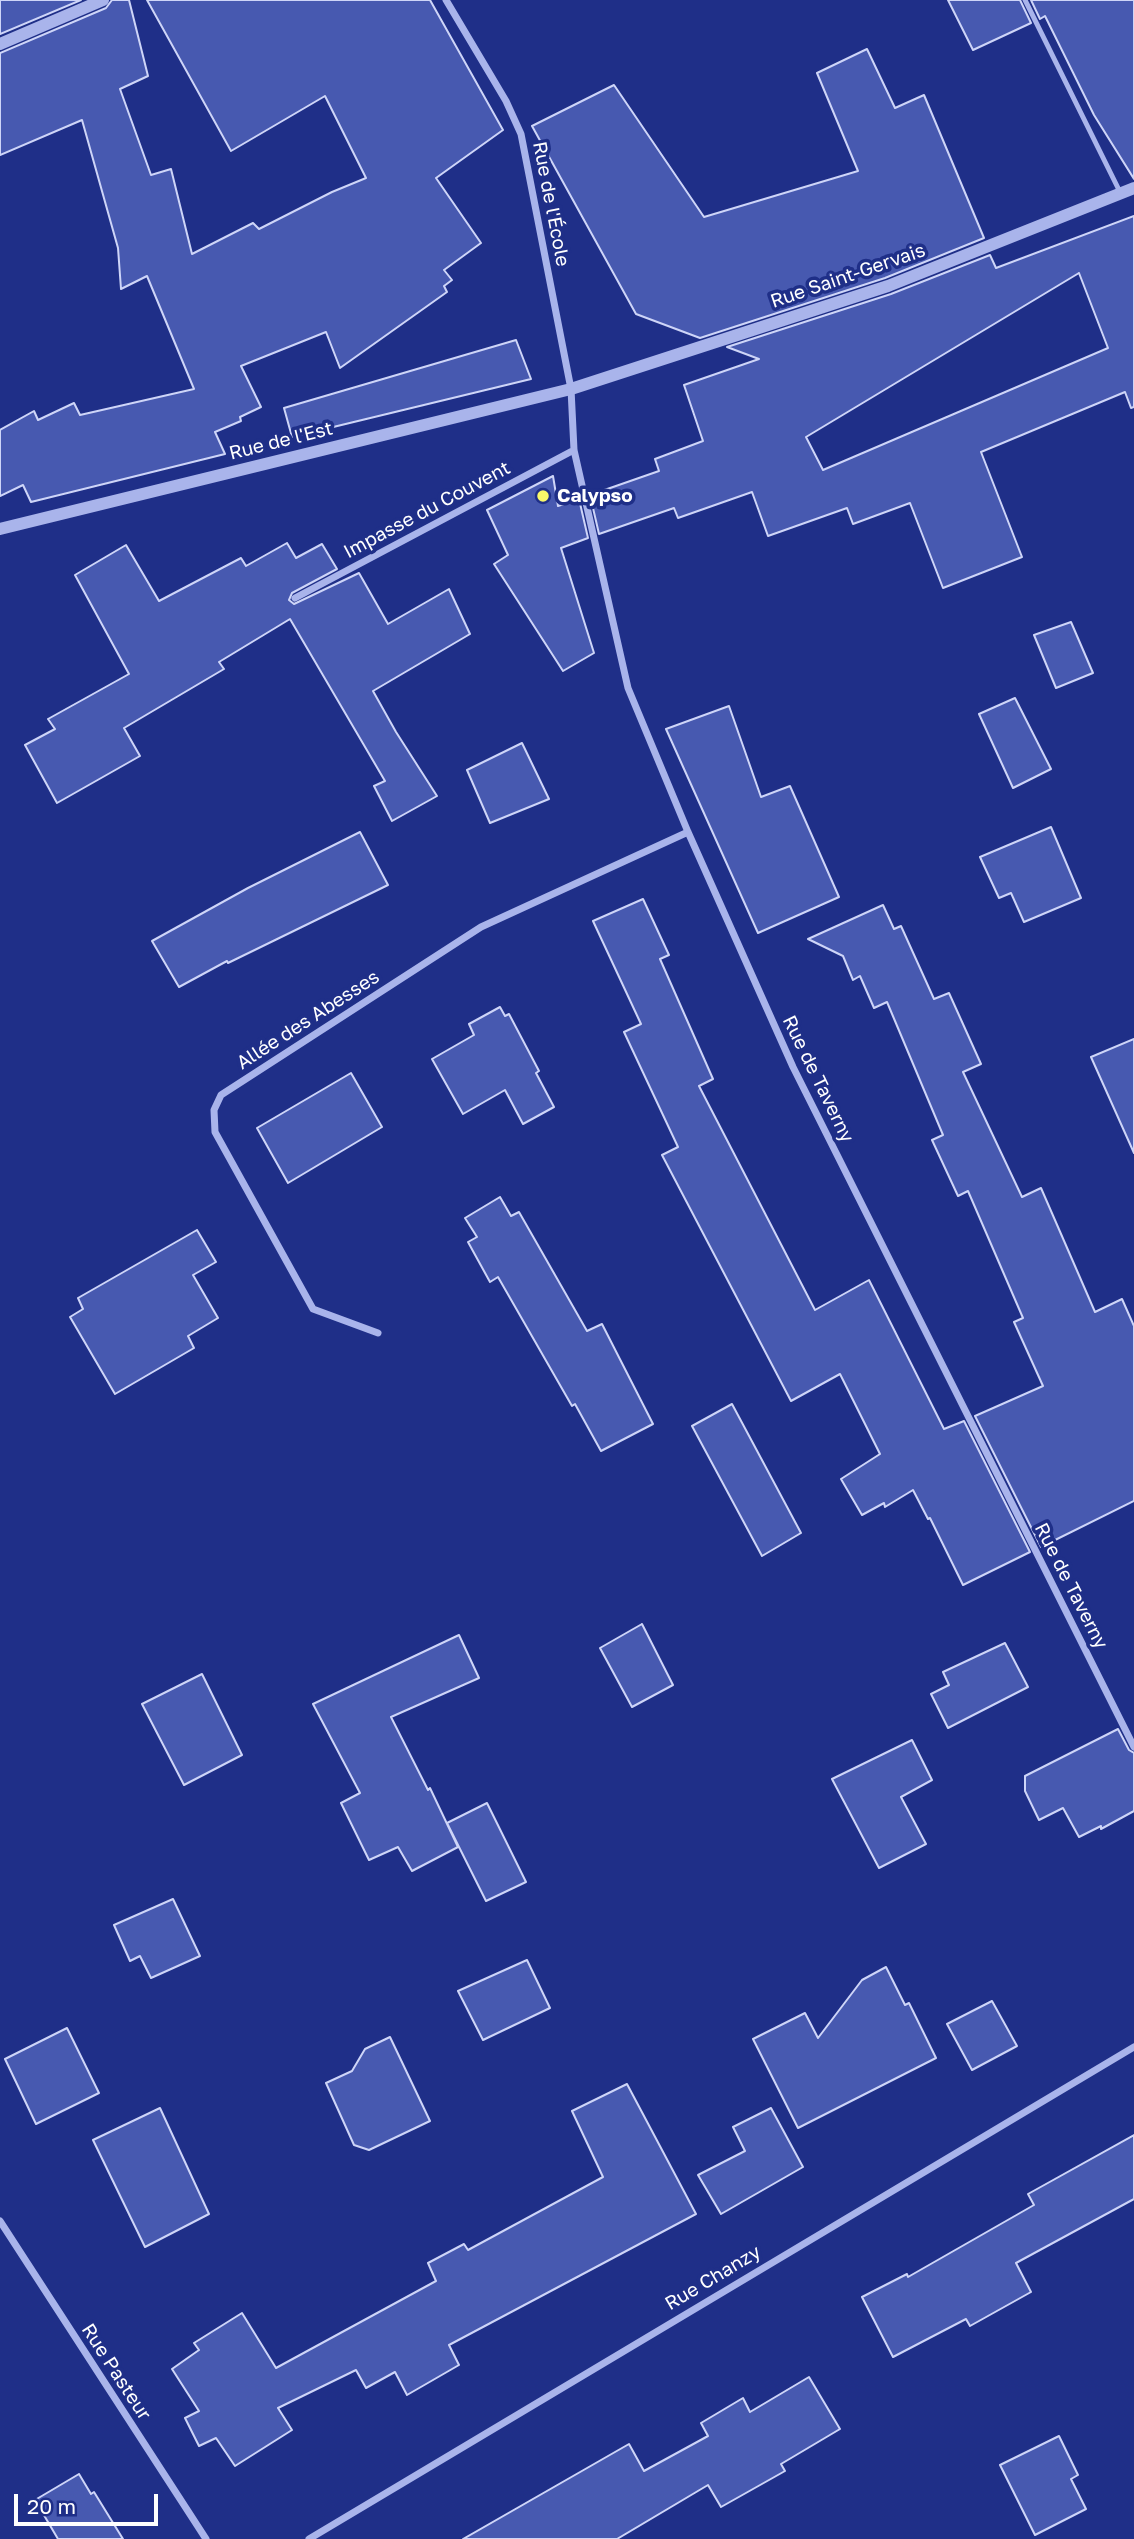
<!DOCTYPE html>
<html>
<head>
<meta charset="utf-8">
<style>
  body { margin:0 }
  #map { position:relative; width:1134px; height:2539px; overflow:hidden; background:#1f2f88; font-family:"Golos Text",sans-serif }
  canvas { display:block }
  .scale { position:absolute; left:14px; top:2494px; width:144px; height:32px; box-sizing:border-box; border:4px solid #fff; border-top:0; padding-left:9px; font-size:21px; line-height:24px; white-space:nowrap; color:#fff; -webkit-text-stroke:5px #1f2f88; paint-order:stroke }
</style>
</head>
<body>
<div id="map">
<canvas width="1134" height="2539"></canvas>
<div class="scale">20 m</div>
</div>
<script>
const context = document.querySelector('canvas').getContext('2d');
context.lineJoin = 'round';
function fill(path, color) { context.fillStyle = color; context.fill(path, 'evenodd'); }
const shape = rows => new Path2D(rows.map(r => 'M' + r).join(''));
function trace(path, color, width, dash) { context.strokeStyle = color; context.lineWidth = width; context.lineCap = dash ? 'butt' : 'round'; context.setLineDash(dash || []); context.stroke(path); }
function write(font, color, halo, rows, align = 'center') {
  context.font = font + ' "Golos Text",sans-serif'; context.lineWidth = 7; context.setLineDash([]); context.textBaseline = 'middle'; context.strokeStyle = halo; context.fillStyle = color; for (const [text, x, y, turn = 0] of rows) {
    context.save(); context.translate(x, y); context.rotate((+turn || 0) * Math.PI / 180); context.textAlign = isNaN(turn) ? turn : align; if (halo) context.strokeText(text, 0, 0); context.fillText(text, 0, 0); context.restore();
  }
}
const building = shape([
  [0,0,81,0,0,34,0,0],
  [112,0,129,0,148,76,120,89,151,175,171,169,192,254,253,223,259,229,332,192,366,178,325,96,231,151,147,0,430,0,503,130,436,178,481,243,444,270,452,280,444,286,447,292,340,368,326,332,241,366,261,407,240,417,241,421,215,432,225,454,31,502,23,485,0,496,0,430,34,411,38,420,74,403,80,415,194,389,147,276,121,289,118,248,82,120,0,155,0,53,106,8,112,0],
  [948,0,1020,0,1031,23,973,50,948,0],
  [1031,0,1134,0,1134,179,1094,115,1045,16,1040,19,1031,0],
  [867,49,895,108,924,95,984,238,885,278,700,338,636,314,532,126,614,85,704,217,858,171,817,73,867,49],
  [1134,216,1134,407,1131,408,1125,392,981,452,1022,557,943,588,910,503,853,524,847,508,768,536,752,492,678,518,674,508,599,534,590,495,659,471,655,459,703,441,684,385,759,359,727,347,891,294,990,255,996,268,1134,216],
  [1079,273,1108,348,823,470,806,437,1079,273],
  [516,340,531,379,292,437,284,408,516,340],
  [553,476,558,506,579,499,588,538,561,548,594,653,563,671,494,564,508,555,487,510,553,476],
  [287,543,296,558,322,544,337,569,292,593,289,600,294,604,359,573,388,624,449,589,470,634,373,691,396,732,437,796,392,821,374,786,385,781,290,619,219,662,224,669,124,728,140,756,57,803,25,745,55,729,48,719,129,674,75,575,126,545,159,601,241,558,246,566,287,543],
  [1071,622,1093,673,1056,688,1034,635,1071,622],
  [1015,698,1051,769,1013,788,979,714,1015,698],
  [729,706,761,797,790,786,839,897,758,933,666,729,729,706],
  [522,743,549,799,490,823,467,770,522,743],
  [1051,827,1081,898,1024,922,1011,893,999,898,980,857,1051,827],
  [360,832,388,885,228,963,227,961,179,987,152,941,248,888,360,832],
  [643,899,669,955,660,959,713,1079,699,1086,815,1310,869,1280,944,1429,964,1421,1030,1552,963,1585,930,1518,928,1519,913,1490,885,1507,884,1503,862,1515,841,1479,880,1454,840,1374,791,1401,662,1155,678,1147,624,1032,641,1024,593,921,643,899],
  [883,905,894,929,901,926,934,999,949,993,981,1064,963,1072,1022,1197,1041,1188,1095,1312,1122,1299,1134,1326,1134,1501,1041,1547,975,1416,1043,1386,1014,1322,1023,1318,968,1191,958,1196,932,1140,943,1135,887,1002,874,1008,860,976,853,980,843,956,808,939,883,905],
  [500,1007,505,1016,509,1014,539,1071,536,1073,554,1107,523,1124,505,1090,463,1114,432,1059,474,1035,469,1024,500,1007],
  [1134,1039,1134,1153,1091,1057,1134,1039],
  [351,1073,382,1127,288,1183,257,1128,351,1073],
  [500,1197,511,1216,519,1212,587,1331,602,1324,653,1424,601,1451,575,1404,572,1406,498,1277,490,1282,468,1242,477,1237,465,1218,500,1197],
  [197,1230,216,1262,193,1275,218,1318,188,1336,194,1348,115,1394,70,1317,83,1309,78,1298,197,1230],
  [732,1404,801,1533,762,1556,692,1426,732,1404],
  [642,1624,673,1685,632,1707,600,1648,642,1624],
  [459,1635,479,1678,391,1717,428,1790,430,1788,458,1847,412,1871,398,1847,369,1860,341,1803,360,1793,313,1704,459,1635],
  [1005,1643,1028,1687,948,1728,931,1694,949,1685,943,1672,1005,1643],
  [202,1674,242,1755,184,1785,142,1704,202,1674],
  [1118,1729,1129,1750,1134,1753,1134,1811,1101,1829,1101,1826,1079,1837,1063,1808,1039,1820,1025,1791,1025,1776,1118,1729],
  [912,1740,932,1780,901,1797,926,1844,879,1868,832,1779,912,1740],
  [487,1803,526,1882,486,1901,447,1823,487,1803],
  [173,1899,200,1956,151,1978,140,1956,130,1961,114,1925,173,1899],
  [527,1960,550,2008,483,2040,458,1991,527,1960],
  [886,1967,905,2005,909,2003,936,2058,798,2128,753,2039,805,2013,818,2038,862,1980,886,1967],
  [992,2001,1017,2046,972,2070,947,2024,992,2001],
  [67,2028,99,2093,36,2124,5,2059,67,2028],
  [390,2037,430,2121,369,2150,354,2145,326,2083,352,2071,365,2049,390,2037],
  [627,2084,696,2214,449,2345,459,2365,407,2395,395,2372,366,2388,356,2370,278,2408,292,2430,235,2466,216,2438,199,2446,185,2418,199,2411,172,2369,199,2350,194,2343,242,2313,276,2368,436,2281,428,2263,464,2244,468,2250,603,2177,572,2111,627,2084],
  [160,2108,209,2214,145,2247,93,2140,160,2108],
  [771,2108,803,2167,721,2214,698,2175,745,2151,733,2127,771,2108],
  [1134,2135,1134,2199,1016,2263,1031,2292,970,2326,966,2319,893,2357,862,2297,907,2274,908,2277,1034,2205,1028,2194,1134,2135],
  [809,2377,840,2429,781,2464,785,2471,721,2507,708,2485,617,2539,463,2539,629,2444,644,2471,708,2436,701,2423,743,2398,750,2412,809,2377],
  [1059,2436,1078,2475,1071,2479,1086,2509,1035,2535,1000,2465,1059,2436],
  [79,2474,91,2494,94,2492,123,2539,58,2539,35,2500,79,2474]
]);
fill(building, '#4759b0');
trace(building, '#ced5f8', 2);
trace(shape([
  [1025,0,1120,192]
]), '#a9b4eb', 5);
trace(shape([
  [446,0,506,101,521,134,571,389,574,450,628,688,688,832,793,1067,1134,1747],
  [295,598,574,450],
  [378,1333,313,1309,215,1132,214,1110,221,1095,481,927,688,832],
  [0,2221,206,2539],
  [309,2539,1134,2047]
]), '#a9b4eb', 7);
trace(shape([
  [0,44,103,0],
  [0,529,571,389,888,286,1134,188]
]), '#a9b4eb', 12);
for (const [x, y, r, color] of [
  [543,496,7,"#f9f869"]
]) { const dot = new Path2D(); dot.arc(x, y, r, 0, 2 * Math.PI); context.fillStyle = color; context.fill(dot); trace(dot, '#1f2f88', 2.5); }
write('19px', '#fff', '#1f2f88', [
  ["Rue de l'École",551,204,79],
  ["Rue Saint-Gervais",848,276,-19],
  ["Rue de l'Est",281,441,-14],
  ["Impasse du Couvent",427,510,-28],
  ["Allée des Abesses",308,1020,-33],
  ["Rue de Taverny",818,1079,64],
  ["Rue de Taverny",1071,1586,63],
  ["Rue Chanzy",713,2278,-31],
  ["Rue Pasteur",116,2372,57]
]);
write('bold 19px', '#fff', '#1f2f88', [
  ["Calypso",557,496]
], 'left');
</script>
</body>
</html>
